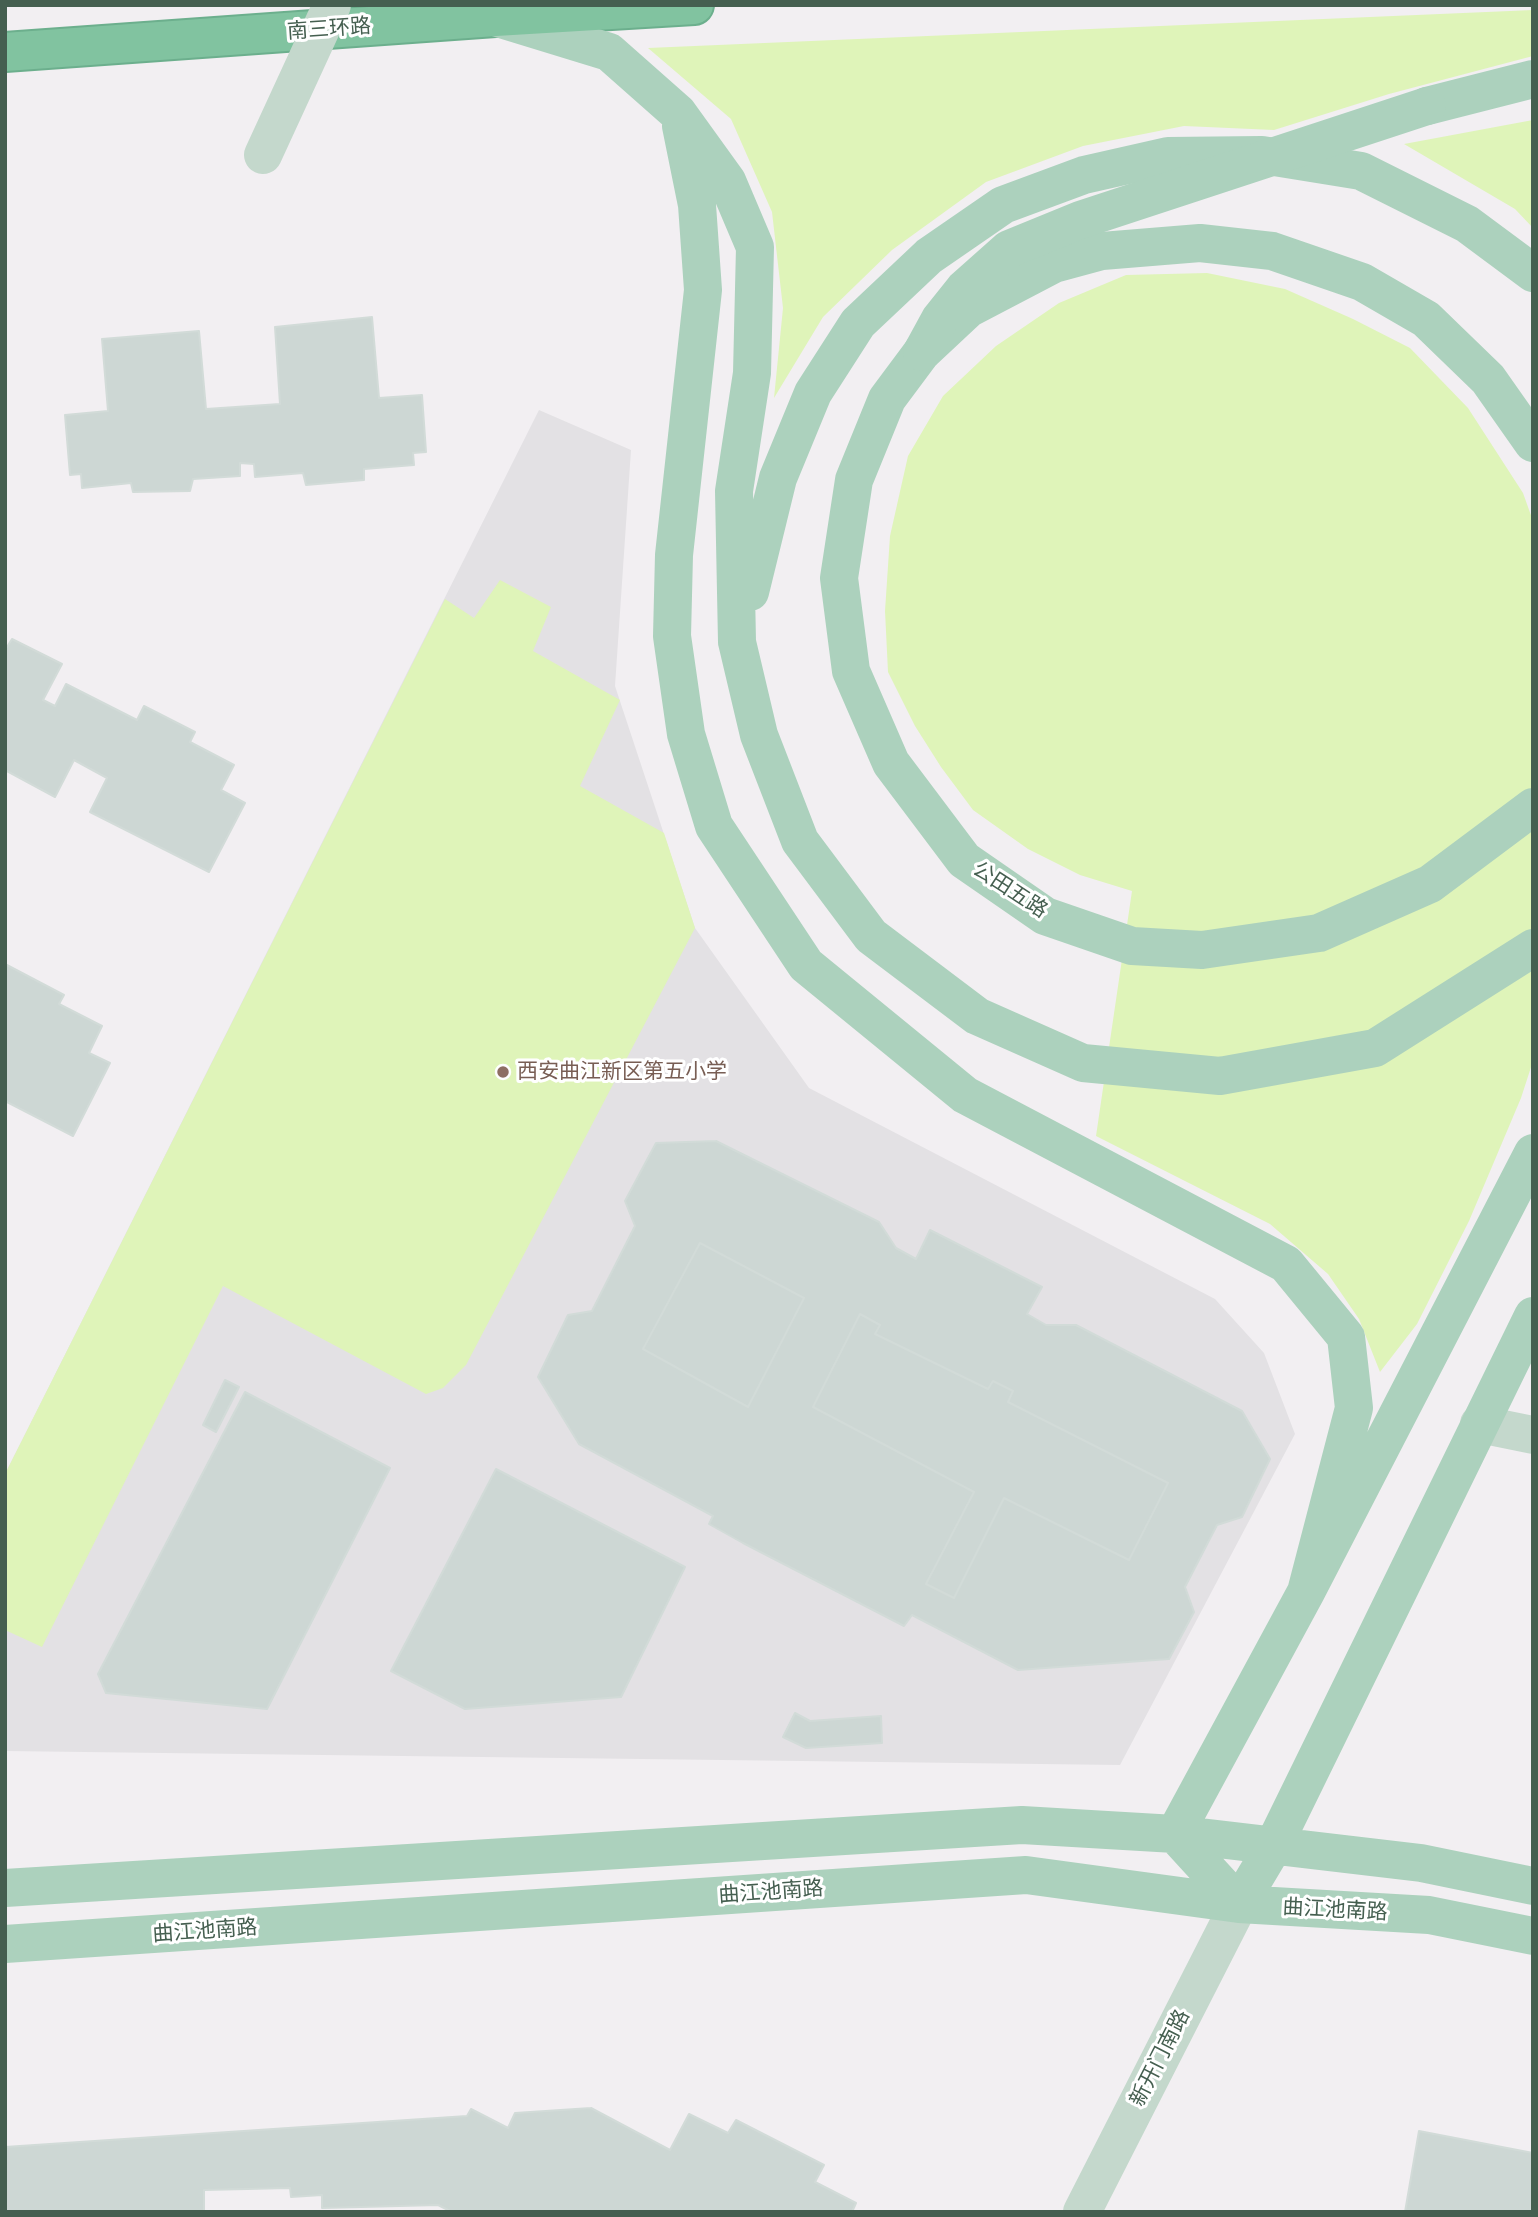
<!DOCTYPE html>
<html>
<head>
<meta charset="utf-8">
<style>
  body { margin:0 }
  #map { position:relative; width:1538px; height:2217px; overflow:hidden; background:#f2eff2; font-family:Inter,sans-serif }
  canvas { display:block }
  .frame { position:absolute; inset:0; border:7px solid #455f50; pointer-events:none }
</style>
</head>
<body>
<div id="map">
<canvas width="1538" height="2217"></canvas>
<div class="frame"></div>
</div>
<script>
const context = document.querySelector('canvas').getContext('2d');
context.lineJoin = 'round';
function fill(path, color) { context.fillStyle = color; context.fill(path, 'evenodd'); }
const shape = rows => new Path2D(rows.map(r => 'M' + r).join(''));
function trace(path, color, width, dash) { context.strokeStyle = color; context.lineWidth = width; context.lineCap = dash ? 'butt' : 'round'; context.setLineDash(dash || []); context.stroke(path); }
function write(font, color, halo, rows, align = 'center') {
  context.font = font + ' Inter,"Noto Sans SC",sans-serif'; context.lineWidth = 6; context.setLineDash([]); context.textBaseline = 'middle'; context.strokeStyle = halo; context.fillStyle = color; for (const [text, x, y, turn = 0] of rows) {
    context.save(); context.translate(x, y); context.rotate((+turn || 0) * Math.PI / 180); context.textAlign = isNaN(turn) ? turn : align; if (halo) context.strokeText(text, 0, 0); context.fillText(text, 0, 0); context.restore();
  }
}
fill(shape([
  [539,410,631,450,615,686,695,928,809,1088,1215,1299,1264,1353,1295,1434,1120,1765,5,1751,5,1474]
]), '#e3e1e4');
fill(shape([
  [1533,10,1533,56,1389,94,1274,130,1184,126,1083,146,986,182,892,250,823,317,774,398,783,308,772,212,731,119,648,48],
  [1533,120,1533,228,1515,209,1404,144],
  [1207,273,1285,289,1353,319,1410,348,1468,408,1523,493,1533,521,1533,1061,1521,1098,1469,1221,1417,1324,1380,1372,1359,1319,1328,1274,1270,1224,1096,1136,1132,891,1080,875,1028,849,973,810,941,767,915,726,888,672,885,611,890,536,908,456,943,396,996,346,1059,303,1126,275],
  [500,580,551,607,533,651,620,700,580,786,664,833,695,928,466,1365,443,1388,426,1394,223,1286,42,1647,5,1630,5,1474,445,599,474,618]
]), '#dff4b9');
const building = shape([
  [372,317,379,398,422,395,426,452,413,453,414,465,364,469,364,480,306,485,303,473,255,477,254,464,240,463,240,476,193,479,190,491,133,492,131,483,82,488,81,474,70,475,65,415,108,411,102,339,199,331,206,409,280,404,275,327,372,317],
  [12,639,62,664,43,700,55,706,66,684,137,720,144,706,195,732,190,742,234,765,221,790,245,803,209,872,90,812,107,778,74,760,55,797,5,770,5,646,7,647,12,639],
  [5,964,64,995,59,1004,102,1026,89,1053,110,1063,73,1136,5,1101,5,964],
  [716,1141,879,1222,896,1248,916,1259,930,1230,1042,1287,1027,1314,1046,1325,1076,1325,1242,1411,1270,1459,1242,1517,1217,1525,1185,1587,1194,1612,1169,1659,1018,1670,912,1615,904,1626,743,1543,709,1524,713,1516,579,1444,538,1377,568,1315,592,1311,635,1226,625,1201,656,1143,716,1141],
  [700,1243,804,1298,748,1407,643,1349,700,1243],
  [860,1314,880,1325,875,1334,988,1389,993,1381,1013,1391,1008,1402,1168,1483,1129,1560,1004,1498,954,1598,926,1584,974,1492,813,1407,860,1314],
  [700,1243,804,1298,748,1407,643,1349,700,1243],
  [860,1314,880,1325,875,1334,988,1389,993,1381,1013,1391,1008,1402,1168,1483,1129,1560,1004,1498,954,1598,926,1584,974,1492,813,1407,860,1314],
  [225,1380,239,1387,216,1432,203,1425,225,1380],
  [245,1392,390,1468,267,1709,106,1693,98,1674,245,1392],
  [496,1469,685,1567,621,1697,465,1709,391,1671,496,1469],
  [795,1713,810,1721,881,1716,882,1743,806,1748,783,1737,795,1713],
  [591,2108,670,2150,689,2114,728,2133,736,2120,824,2165,815,2182,856,2203,852,2212,452,2212,438,2205,322,2208,322,2195,291,2197,290,2188,204,2190,204,2212,5,2212,5,2147,467,2116,471,2109,508,2128,515,2113,591,2108],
  [1419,2131,1533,2153,1533,2212,1405,2212,1419,2131]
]);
fill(building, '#cdd7d4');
trace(building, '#d2dbd8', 2);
const highway = shape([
  [5,52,495,17,694,5]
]);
trace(highway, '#6caf8d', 42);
trace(shape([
  [1479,1424,1533,1435],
  [1082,2212,1239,1904]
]), '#c4d8cc', 38);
trace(shape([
  [498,18,609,52,678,113,727,181,755,247,752,373,734,491,737,642,759,735,800,841,871,936,977,1016,1083,1063,1220,1076,1375,1048,1533,948],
  [1427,106,1533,79],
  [681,126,697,205,703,290,674,555,672,636,686,734,714,826,806,965,965,1095,1286,1264,1346,1337,1354,1408,1306,1592],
  [1533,443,1488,379,1426,319,1362,282,1272,251,1200,243,1102,251,1054,264,968,309,922,352,887,399,854,480,839,578,851,671,891,763,964,860,1045,916,1132,946,1202,950,1319,933,1430,884,1533,807],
  [750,592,778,478,813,393,858,323,929,256,1003,205,1084,175,1168,156,1262,155,1361,171,1467,224,1533,273],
  [1533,1153,1306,1592,1175,1834,1239,1904,1273,1847,1533,1316],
  [5,1888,1022,1825,1175,1834,1421,1863,1533,1886],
  [5,1944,1026,1875,1239,1904,1429,1915,1533,1936]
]), '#acd1bd', 38);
trace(highway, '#81c3a0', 38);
trace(shape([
  [263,155,332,5]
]), '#c4d8cc', 38);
trace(shape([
  [922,352,940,319,964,289,1009,249,1080,220,1427,106]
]), '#acd1bd', 38);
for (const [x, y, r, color] of [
  [503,1072,7,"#8d6e63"]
]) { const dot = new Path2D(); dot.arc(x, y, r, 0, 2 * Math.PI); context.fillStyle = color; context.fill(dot); trace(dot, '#fff', 2.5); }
write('21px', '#455f50', '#fff', [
  ["南三环路",329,29,-4],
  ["公田五路",1010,890,33],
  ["曲江池南路",771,1892,-4],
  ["曲江池南路",1335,1910,3],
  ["曲江池南路",205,1931,-4],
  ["新开门南路",1160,2058,-63]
]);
write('21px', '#785e54', '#fff', [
  ["西安曲江新区第五小学",517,1072]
], 'left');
</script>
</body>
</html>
